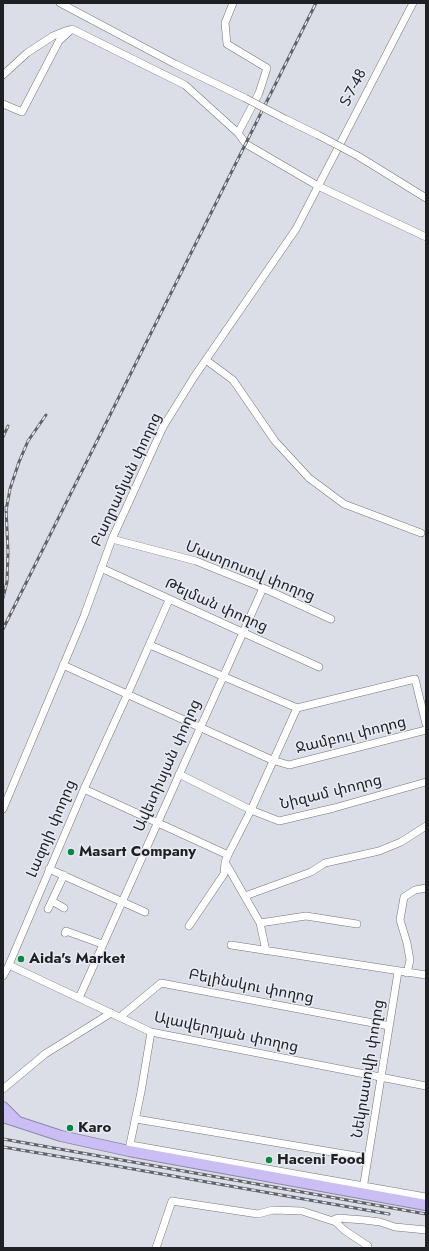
<!DOCTYPE html>
<html>
<head>
<meta charset="utf-8">
<style>
  body { margin:0 }
  #map { position:relative; width:429px; height:1251px; overflow:hidden; background:#dbdee6; font-family:Jost,sans-serif }
  canvas { display:block }
  .frame { position:absolute; inset:0; border:4px solid #1f2023; pointer-events:none }
</style>
</head>
<body>
<div id="map">
<canvas width="429" height="1251"></canvas>
<div class="frame"></div>
</div>
<script>
const context = document.querySelector('canvas').getContext('2d');
context.lineJoin = 'round';
const shape = rows => new Path2D(rows.map(r => 'M' + r).join(''));
function trace(path, color, width, dash) { context.strokeStyle = color; context.lineWidth = width; context.lineCap = dash ? 'butt' : 'round'; context.setLineDash(dash || []); context.stroke(path); }
function write(font, color, halo, rows, align = 'center') {
  context.font = font + ' Jost,"Noto Sans Armenian",sans-serif'; context.lineWidth = 3; context.setLineDash([]); context.textBaseline = 'middle'; context.strokeStyle = halo; context.fillStyle = color; for (const [text, x, y, turn = 0] of rows) {
    context.save(); context.translate(x, y); context.rotate((+turn || 0) * Math.PI / 180); context.textAlign = isNaN(turn) ? turn : align; if (halo) context.strokeText(text, 0, 0); context.fillText(text, 0, 0); context.restore();
  }
}
const minor = shape([
  [60,3,175,64,245,98],
  [233,3,225,23,227,44,267,68,259,93,238,133],
  [3,75,27,53,53,36,68,30],
  [3,104,22,112,59,41,72,29,185,85,238,133,246,144,318,186,426,237],
  [285,119,318,135],
  [358,156,426,198],
  [206,360,233,380,275,441,309,478,344,504,421,533],
  [112,539,196,561,263,588,331,619],
  [101,568,319,667],
  [150,645,297,708,415,679,426,724],
  [63,665,272,760,289,765,426,730],
  [179,774,251,810,279,821,334,808,426,782],
  [84,789,228,855,225,862,260,923,266,951],
  [3,809,84,616,112,539,163,427,194,377,296,229,413,3],
  [228,855,251,810,297,708],
  [49,869,145,912],
  [245,896,311,872,325,863,379,851,401,842,426,826],
  [52,901,64,908],
  [48,909,64,875],
  [260,923,306,916,357,924],
  [189,926,224,874,225,863],
  [65,933,66,931,102,944],
  [231,945,426,975],
  [9,965,151,1032,426,1086],
  [407,973,410,960,407,943,400,920,404,897,415,890,426,888],
  [3,976,8,967,84,789,128,693,169,600],
  [79,998,263,588],
  [120,1017,161,983,389,1026],
  [3,1089,45,1054,111,1013],
  [136,1119,368,1158],
  [131,1145,426,1197],
  [129,1149,141,1092,151,1032],
  [363,1189,398,972],
  [333,1220,338,1218,364,1220,380,1222,395,1227,426,1230],
  [156,1248,172,1201,258,1214,273,1210,302,1211,336,1222,344,1230,368,1246,368,1248]
]);
const highway = shape([
  [3,1107,16,1120],
  [3,1117,61,1136,129,1151,426,1205]
]);
trace(minor, '#73757c', 8);
trace(highway, '#8e87ac', 12);
trace(minor, '#fff', 7);
trace(highway, '#cabef5', 10);
const rail = shape([
  [3,437,8,426],
  [6,511,10,489,19,462,28,441,46,415],
  [3,598,7,582,8,552,6,507],
  [3,629,316,3],
  [3,1139,426,1214],
  [3,1147,116,1166,389,1214]
]);
trace(rail, '#606267', 3);
trace(rail, '#e8ebf3', 1.5, [4.5]);
const minorBridge = shape([
  [245,98,285,119],
  [318,135,358,156]
]);
trace(minorBridge, '#73757c', 8, []);
trace(minorBridge, '#fff', 7);
for (const [x, y, r, color] of [
  [71,852,4,"#078944"],
  [21,959,4,"#078944"],
  [70,1128,4,"#078944"],
  [269,1160,4,"#078944"]
]) { const dot = new Path2D(); dot.arc(x, y, r, 0, 2 * Math.PI); context.fillStyle = color; context.fill(dot); trace(dot, '#e8ebf3', 1.5); }
write('15px', '#1f2023', '#e8ebf3', [
  ["Տ-7-48",354,88,-63],
  ["Բաղրամյան փողոց",127,480,-65],
  ["Մատրոսով փողոց",250,572,22],
  ["Թելման փողոց",216,606,24],
  ["Ջամբուլ փողոց",351,736,-14],
  ["Ավետիսյան փողոց",168,766,-66],
  ["Նիզամ փողոց",331,793,-14],
  ["Լազոյի փողոց",52,829,-67],
  ["Բելինսկու փողոց",251,987,11],
  ["Ալավերդյան փողոց",226,1033,12],
  ["Նեկրասովի փողոց",369,1069,-81]
]);
write('bold 15px', '#1f2023', '#e8ebf3', [
  ["Masart Company",79,852],
  ["Aida's Market",29,959],
  ["Karo",78,1128],
  ["Haceni Food",277,1160]
], 'left');
</script>
</body>
</html>
